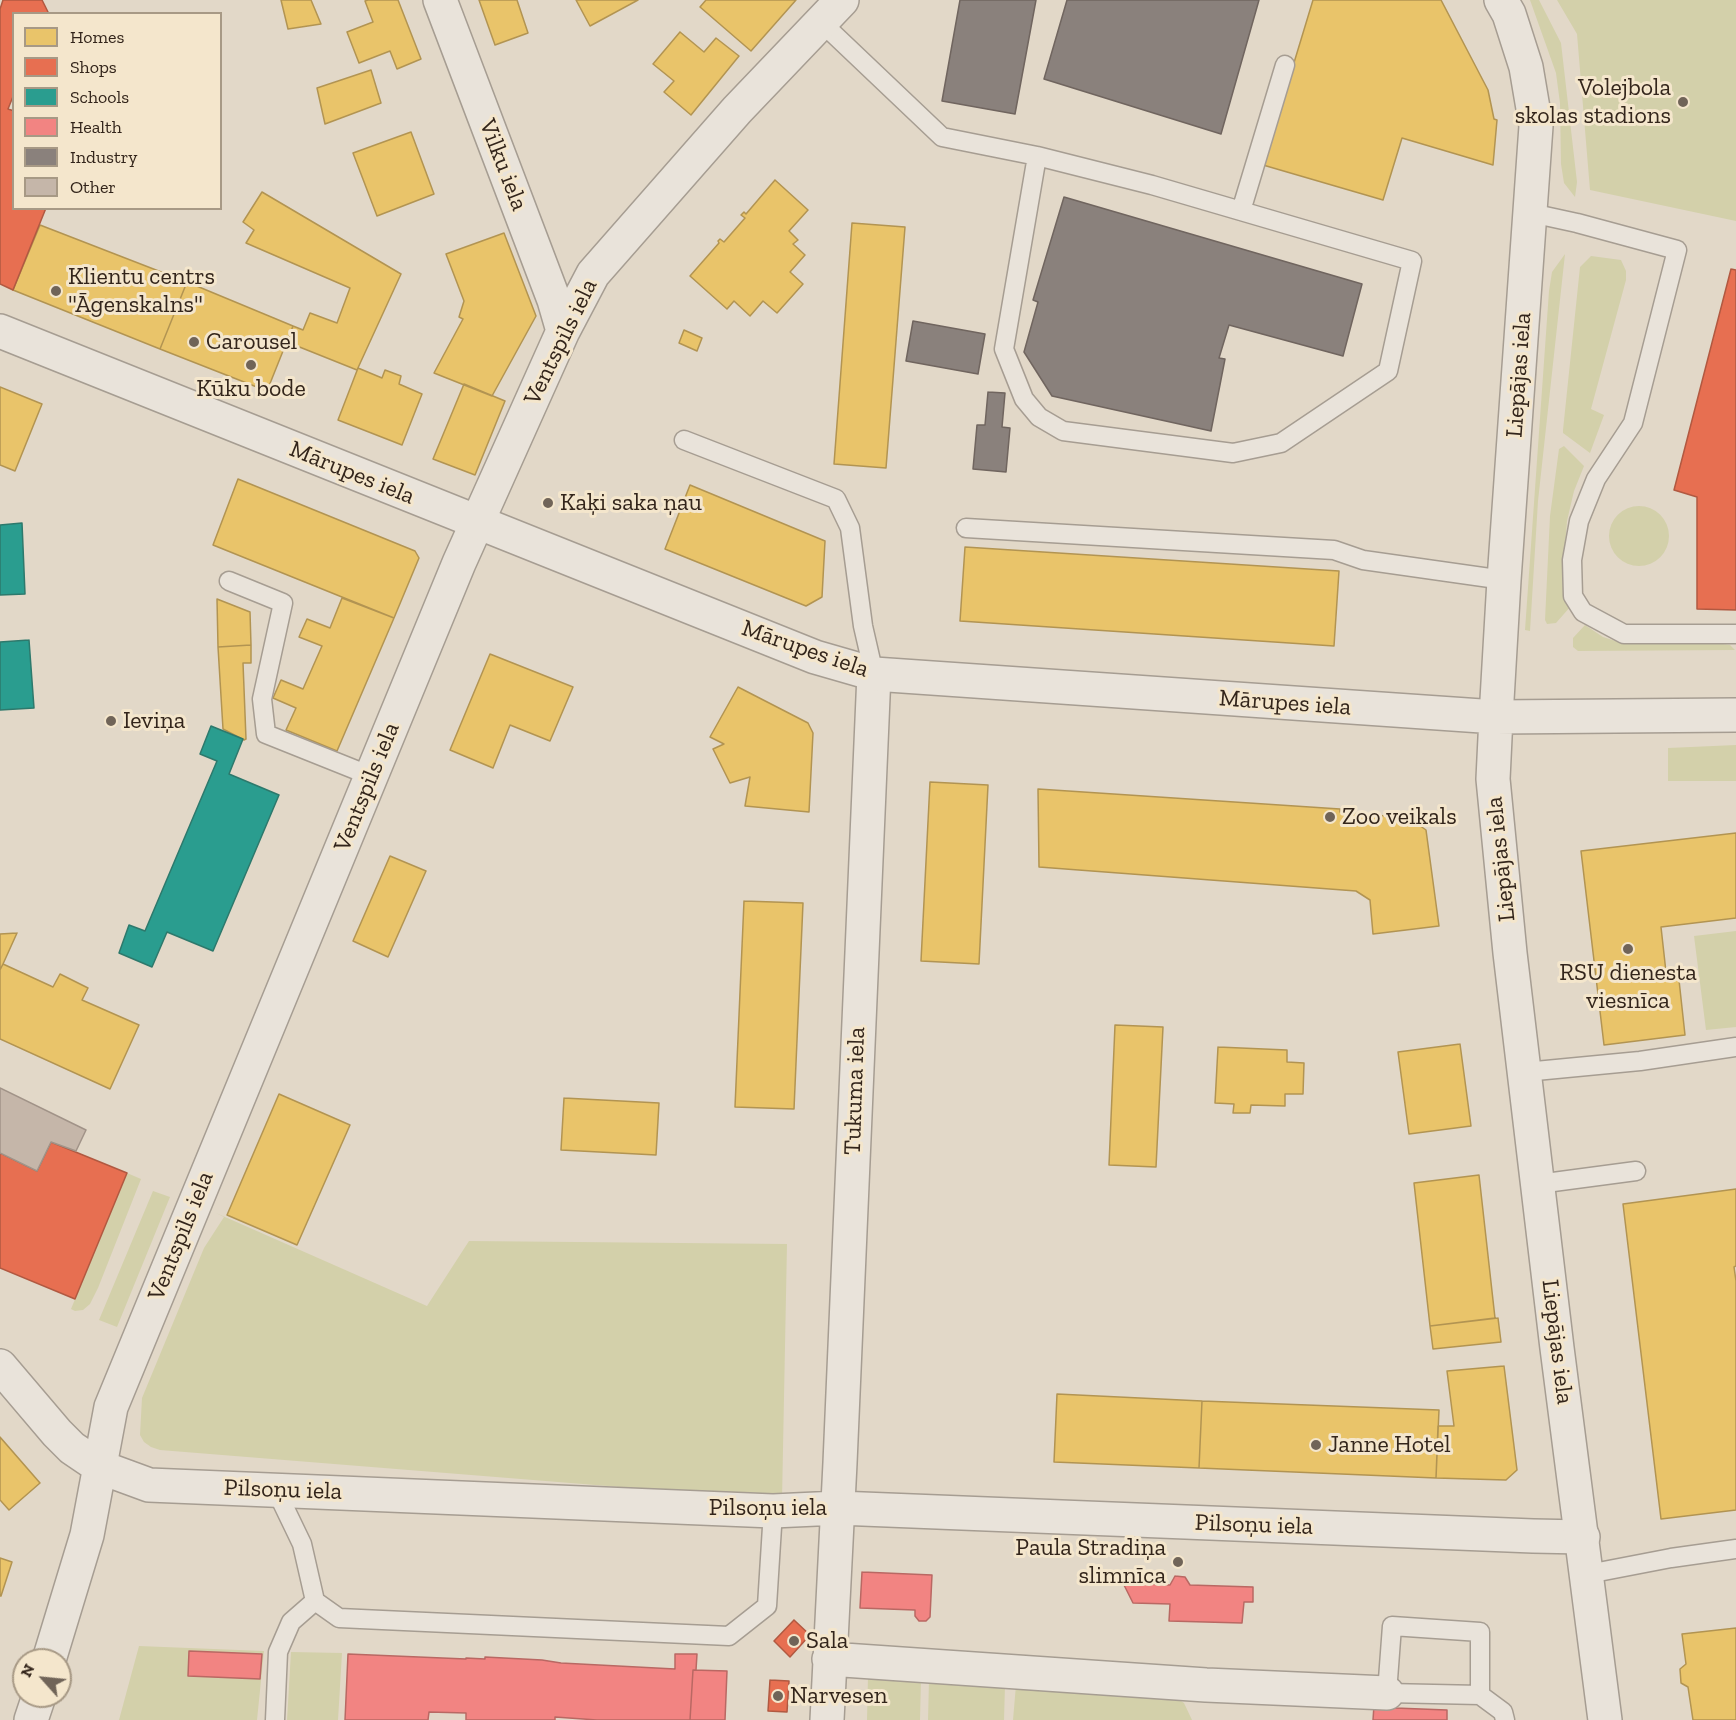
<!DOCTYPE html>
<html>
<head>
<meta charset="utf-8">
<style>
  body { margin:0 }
  #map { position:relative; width:1736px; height:1720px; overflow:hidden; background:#e2d8c8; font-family:"Zilla Slab",serif }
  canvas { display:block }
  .legend { position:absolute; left:12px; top:12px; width:210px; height:198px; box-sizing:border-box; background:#f4e6cc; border:2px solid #a79985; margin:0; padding:8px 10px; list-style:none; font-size:18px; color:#33251b }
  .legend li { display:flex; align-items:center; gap:12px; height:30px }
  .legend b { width:30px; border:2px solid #a79985 }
  .north { position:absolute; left:12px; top:1648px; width:60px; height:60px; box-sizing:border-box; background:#f4e6cc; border:2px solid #a79985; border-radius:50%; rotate:297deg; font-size:16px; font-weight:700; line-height:24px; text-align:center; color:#33251b }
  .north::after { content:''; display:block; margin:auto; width:21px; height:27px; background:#706458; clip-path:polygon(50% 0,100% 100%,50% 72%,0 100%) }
</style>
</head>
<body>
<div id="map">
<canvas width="1736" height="1720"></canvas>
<ul class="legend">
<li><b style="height:16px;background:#e9c46a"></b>Homes</li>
<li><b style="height:16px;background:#e76f51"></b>Shops</li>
<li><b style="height:16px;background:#2a9d8f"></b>Schools</li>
<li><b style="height:16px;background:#f28482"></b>Health</li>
<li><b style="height:16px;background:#8a817c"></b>Industry</li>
<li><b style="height:16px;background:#c5b6a9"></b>Other</li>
</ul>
<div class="north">N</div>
</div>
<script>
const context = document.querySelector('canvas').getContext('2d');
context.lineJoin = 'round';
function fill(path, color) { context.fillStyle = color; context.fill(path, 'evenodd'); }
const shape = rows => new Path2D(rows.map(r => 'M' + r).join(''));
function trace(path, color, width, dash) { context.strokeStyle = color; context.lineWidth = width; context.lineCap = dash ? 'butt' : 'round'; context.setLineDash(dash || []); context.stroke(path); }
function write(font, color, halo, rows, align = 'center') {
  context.font = font + ' "Zilla Slab",serif'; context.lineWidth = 6; context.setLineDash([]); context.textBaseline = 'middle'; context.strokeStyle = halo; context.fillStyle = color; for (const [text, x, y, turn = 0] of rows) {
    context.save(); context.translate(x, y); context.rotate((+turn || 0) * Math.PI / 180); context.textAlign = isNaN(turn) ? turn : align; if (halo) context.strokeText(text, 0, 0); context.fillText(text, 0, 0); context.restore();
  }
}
fill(shape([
  [1530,0,1539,0,1561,43,1577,182,1575,197,1564,183,1561,164,1560,103,1556,73],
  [1557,0,1736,0,1736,221,1590,190,1577,34],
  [1565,254,1538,501,1530,631,1525,630,1549,291,1552,272],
  [1591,256,1621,260,1626,271,1626,280,1591,409,1604,415,1590,453,1563,433,1563,430,1580,267],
  [1564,446,1584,466,1574,491,1567,521,1563,573,1563,585,1571,606,1556,623,1547,624,1545,620,1550,516,1559,449],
  '1609 536a30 30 0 1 1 60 0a30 30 0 1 1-60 0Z',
  [1585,625,1603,637,1625,644,1723,644,1730,645,1735,650,1578,651,1573,647,1573,638],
  [1736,745,1736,781,1668,781,1668,748],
  [1736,931,1736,1027,1706,1030,1694,936],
  [127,1173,141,1179,98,1288,90,1304,83,1310,75,1311,71,1309],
  [153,1191,170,1197,117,1327,99,1320],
  [216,1213,427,1306,469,1241,787,1244,782,1500,160,1450,151,1447,144,1442,140,1435,142,1398,204,1248,224,1217],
  [139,1646,264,1651,257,1720,119,1720],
  [291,1652,342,1653,338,1720,287,1720],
  [868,1676,921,1679,920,1720,867,1720],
  [929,1680,1005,1685,1004,1720,928,1720],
  [1016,1685,1170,1694,1184,1703,1192,1720,1013,1720]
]), '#d3d0aa');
const homes = shape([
  [281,0,311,0,321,24,288,29,281,0],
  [368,0,398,0,421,59,397,69,390,51,359,63,347,32,373,22,365,1,368,0],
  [479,0,517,0,528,33,495,45,479,0],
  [576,0,638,0,590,26,576,0],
  [706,0,796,0,751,51,700,7,706,0],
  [1313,0,1441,0,1488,90,1494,119,1497,120,1493,165,1402,138,1383,200,1263,165,1313,0],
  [680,32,704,52,716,38,739,56,691,115,664,92,674,81,653,64,680,32],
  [371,70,381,103,325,124,317,88,371,70],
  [411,132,434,194,377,216,353,153,411,132],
  [775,180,808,210,789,231,798,240,793,244,805,255,790,272,803,284,777,313,763,301,750,316,734,301,727,309,690,276,719,243,718,241,720,239,724,242,745,218,741,215,744,212,746,214,775,180],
  [262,192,401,274,357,370,287,342,293,326,303,330,310,313,337,323,350,288,246,243,254,230,243,222,262,192],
  [852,223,905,227,886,468,834,464,852,223],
  [40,225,187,282,160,349,13,290,40,225],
  [504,233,536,316,492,396,434,373,463,319,459,317,464,301,446,254,504,233],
  [187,282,293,326,267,391,160,349,187,282],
  [684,330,702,338,697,351,679,343,684,330],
  [358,368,382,378,385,370,401,376,399,384,422,394,402,445,338,420,358,368],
  [464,384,505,401,475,475,433,459,464,384],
  [0,387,42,404,15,471,0,465,0,387],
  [238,479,415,551,419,558,394,618,213,545,238,479],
  [690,485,825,541,822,597,806,606,665,549,690,485],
  [965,547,1339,571,1334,646,960,621,965,547],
  [342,598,394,618,337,751,286,730,296,708,273,698,281,680,303,689,322,646,299,637,307,619,330,628,342,598],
  [217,599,250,612,251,645,218,647,217,599],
  [251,645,251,663,243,663,246,739,244,740,223,729,218,647,251,645],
  [490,654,573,687,550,741,510,725,493,768,450,750,490,654],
  [738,687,808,723,813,733,809,812,745,806,750,777,730,783,713,749,724,744,710,737,738,687],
  [930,782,988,785,979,964,921,961,930,782],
  [1038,789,1340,809,1340,812,1409,818,1426,830,1439,926,1373,934,1370,900,1356,891,1039,867,1038,789],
  [1736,833,1736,918,1661,927,1666,972,1678,971,1685,1035,1604,1045,1581,851,1736,833],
  [390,856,426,871,388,957,353,941,390,856],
  [744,901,803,903,794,1109,735,1107,744,901],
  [17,933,3,964,0,970,0,934,17,933],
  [3,964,53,987,60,974,88,988,82,1000,139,1025,110,1089,0,1039,0,970,3,964],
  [1115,1025,1163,1027,1156,1167,1109,1165,1115,1025],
  [1460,1044,1471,1126,1409,1134,1398,1052,1460,1044],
  [1218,1047,1287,1050,1287,1062,1304,1063,1303,1094,1285,1094,1285,1106,1251,1105,1250,1113,1233,1113,1234,1104,1215,1103,1218,1047],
  [279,1094,350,1125,297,1245,227,1215,279,1094],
  [564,1098,659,1103,656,1155,561,1150,564,1098],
  [1479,1175,1495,1318,1430,1326,1414,1183,1479,1175],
  [1736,1189,1736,1266,1734,1267,1736,1281,1736,1510,1661,1519,1623,1204,1736,1189],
  [1498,1318,1501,1342,1433,1349,1430,1326,1498,1318],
  [1504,1366,1517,1470,1506,1480,1436,1478,1438,1426,1454,1426,1447,1371,1504,1366],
  [1057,1394,1202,1401,1199,1468,1054,1462,1057,1394],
  [1202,1401,1439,1410,1436,1478,1199,1468,1202,1401],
  [0,1437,40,1483,9,1510,0,1500,0,1437],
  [0,1558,12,1562,1,1596,0,1596,0,1558],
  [1736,1628,1736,1720,1693,1720,1688,1687,1681,1683,1680,1669,1686,1664,1682,1634,1736,1628]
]);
fill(homes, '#e9c46a');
trace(homes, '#b29452', 1.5);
const shops = shape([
  [3,0,42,0,49,14,14,14,14,94,8,109,14,111,14,208,46,208,13,290,0,284,0,9,3,0],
  [1731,269,1736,270,1736,610,1697,609,1697,497,1674,490,1731,269],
  [51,1142,127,1173,75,1299,0,1268,0,1153,37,1171,51,1142],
  [794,1620,810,1635,790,1657,774,1641,794,1620],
  [770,1680,789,1681,787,1712,768,1711,770,1680]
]);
fill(shops, '#e76f51');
trace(shops, '#b15941', 1.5);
const schools = shape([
  [22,523,25,594,0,595,0,525,22,523],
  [29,640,34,708,0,710,0,642,29,640],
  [211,726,243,739,229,774,279,795,213,951,167,932,152,967,119,953,129,925,145,931,217,761,200,754,211,726]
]);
fill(schools, '#2a9d8f');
trace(schools, '#2d796c', 1.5);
const health = shape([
  [862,1572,932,1575,930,1617,926,1621,919,1621,915,1616,915,1610,860,1608,862,1572],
  [1175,1576,1185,1577,1190,1585,1253,1587,1253,1602,1244,1602,1242,1623,1169,1621,1170,1604,1133,1603,1123,1583,1170,1585,1175,1576],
  [189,1651,262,1654,260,1679,188,1676,189,1651],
  [348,1654,466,1659,466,1658,485,1659,485,1657,542,1660,561,1663,675,1669,675,1654,697,1654,696,1670,693,1670,690,1720,597,1720,555,1717,555,1720,466,1720,466,1713,429,1712,428,1720,345,1720,348,1654],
  [693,1670,727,1671,725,1720,690,1720,693,1670],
  [1374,1705,1394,1705,1395,1708,1447,1710,1447,1720,1373,1720,1374,1705]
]);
fill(health, '#f28482');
trace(health, '#b96863', 1.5);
const industry = shape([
  [960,0,1036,0,1015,114,942,101,960,0],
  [1067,0,1259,0,1221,134,1044,79,1067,0],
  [1064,197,1362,284,1343,356,1229,325,1219,358,1225,359,1211,431,1052,396,1024,352,1038,302,1033,300,1064,197],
  [913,321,985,334,978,374,906,361,913,321],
  [988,392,1005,393,1002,427,1010,428,1006,472,973,469,977,425,985,425,988,392]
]);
fill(industry, '#8a817c');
trace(industry, '#70655f', 1.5);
const building = shape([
  [0,1088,86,1130,76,1151,51,1142,37,1171,0,1153,0,1088]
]);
fill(building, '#c5b6a9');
trace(building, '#a19388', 1.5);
const service = shape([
  [821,22,942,137,1037,156,1152,185,1412,261,1388,371,1281,443,1233,453,1063,431,1039,417,1024,399,1004,349,1037,156],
  [1241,211,1285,65],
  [1531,213,1577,223,1677,250,1633,423,1596,479,1579,521,1572,560,1573,596,1583,612,1624,634,1736,634],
  [684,440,836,499,850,528,863,626,874,674],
  [966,528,1334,550,1363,560,1504,580],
  [229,581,283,603,262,699,266,734,371,776],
  [1525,1072,1640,1061,1736,1047],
  [1538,1184,1636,1171],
  [276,1490,302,1544,315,1601,339,1618,729,1636,767,1606,773,1511],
  [1588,1574,1671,1558,1736,1549],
  [1480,1695,1480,1632,1392,1626,1387,1693,1480,1695,1503,1712,1505,1720],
  [275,1720,278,1652,291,1622,315,1601]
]);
const minor = shape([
  [440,0,554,300,563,331],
  [1496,717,1504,580,1536,126,1526,67,1509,14,1501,0],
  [0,1366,57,1433,72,1448,100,1467,149,1485,773,1511,838,1508,1533,1536,1583,1537],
  [829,1659,1206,1685,1387,1693],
  [49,1660,87,1535,111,1407,459,563,563,331,593,274,737,110,842,0],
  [31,1720,39,1696],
  [827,1720,840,1463,874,674]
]);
const tertiary = shape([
  [0,331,815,657,874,674,1496,717,1736,715],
  [1496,717,1493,779,1510,953,1557,1348,1605,1720]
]);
trace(service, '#a69d92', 21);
trace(minor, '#a69d92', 36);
trace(tertiary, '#a69d92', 36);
trace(service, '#e9e3da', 18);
trace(minor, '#e9e3da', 33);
trace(tertiary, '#e9e3da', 33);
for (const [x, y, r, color] of [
  [1683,102,6,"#706458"],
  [56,291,6,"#706458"],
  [194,342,6,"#706458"],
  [251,365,6,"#706458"],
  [548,503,6,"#706458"],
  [111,721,6,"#706458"],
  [1330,817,6,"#706458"],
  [1628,949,6,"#706458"],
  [1316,1445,6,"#706458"],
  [1178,1562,6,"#706458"],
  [794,1641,6,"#706458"],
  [778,1696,6,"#706458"]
]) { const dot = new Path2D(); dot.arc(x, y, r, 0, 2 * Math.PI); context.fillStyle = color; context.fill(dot); trace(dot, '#f4e6cc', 2); }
write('24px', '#33251b', '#f4e6cc', [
  ["Volejbola",1671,88,"right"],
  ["skolas stadions",1671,116,"right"],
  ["Klientu centrs",68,277],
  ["\"Āgenskalns\"",68,305],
  ["Carousel",206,342],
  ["Kūku bode",251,389,"center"],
  ["Kaķi saka ņau",560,503],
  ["Ieviņa",123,721],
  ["Zoo veikals",1342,817],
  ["RSU dienesta",1628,973,"center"],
  ["viesnīca",1628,1001,"center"],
  ["Janne Hotel",1328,1445],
  ["Paula Stradiņa",1166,1548,"right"],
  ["slimnīca",1166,1576,"right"],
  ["Sala",806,1641],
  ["Narvesen",790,1696]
], 'left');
write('24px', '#33251b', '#f4e6cc', [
  ["Vilku iela",503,165,69],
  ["Ventspils iela",561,342,-64],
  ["Liepājas iela",1519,375,-86],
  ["Mārupes iela",352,473,22],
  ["Mārupes iela",805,649,19],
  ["Mārupes iela",1285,703,4],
  ["Ventspils iela",367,787,-68],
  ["Liepājas iela",1501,859,-96],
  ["Tukuma iela",855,1091,-88],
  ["Ventspils iela",181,1236,-68],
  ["Liepājas iela",1557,1342,83],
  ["Pilsoņu iela",283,1490,2],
  ["Pilsoņu iela",768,1508],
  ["Pilsoņu iela",1254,1525,2]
]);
</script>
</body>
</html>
